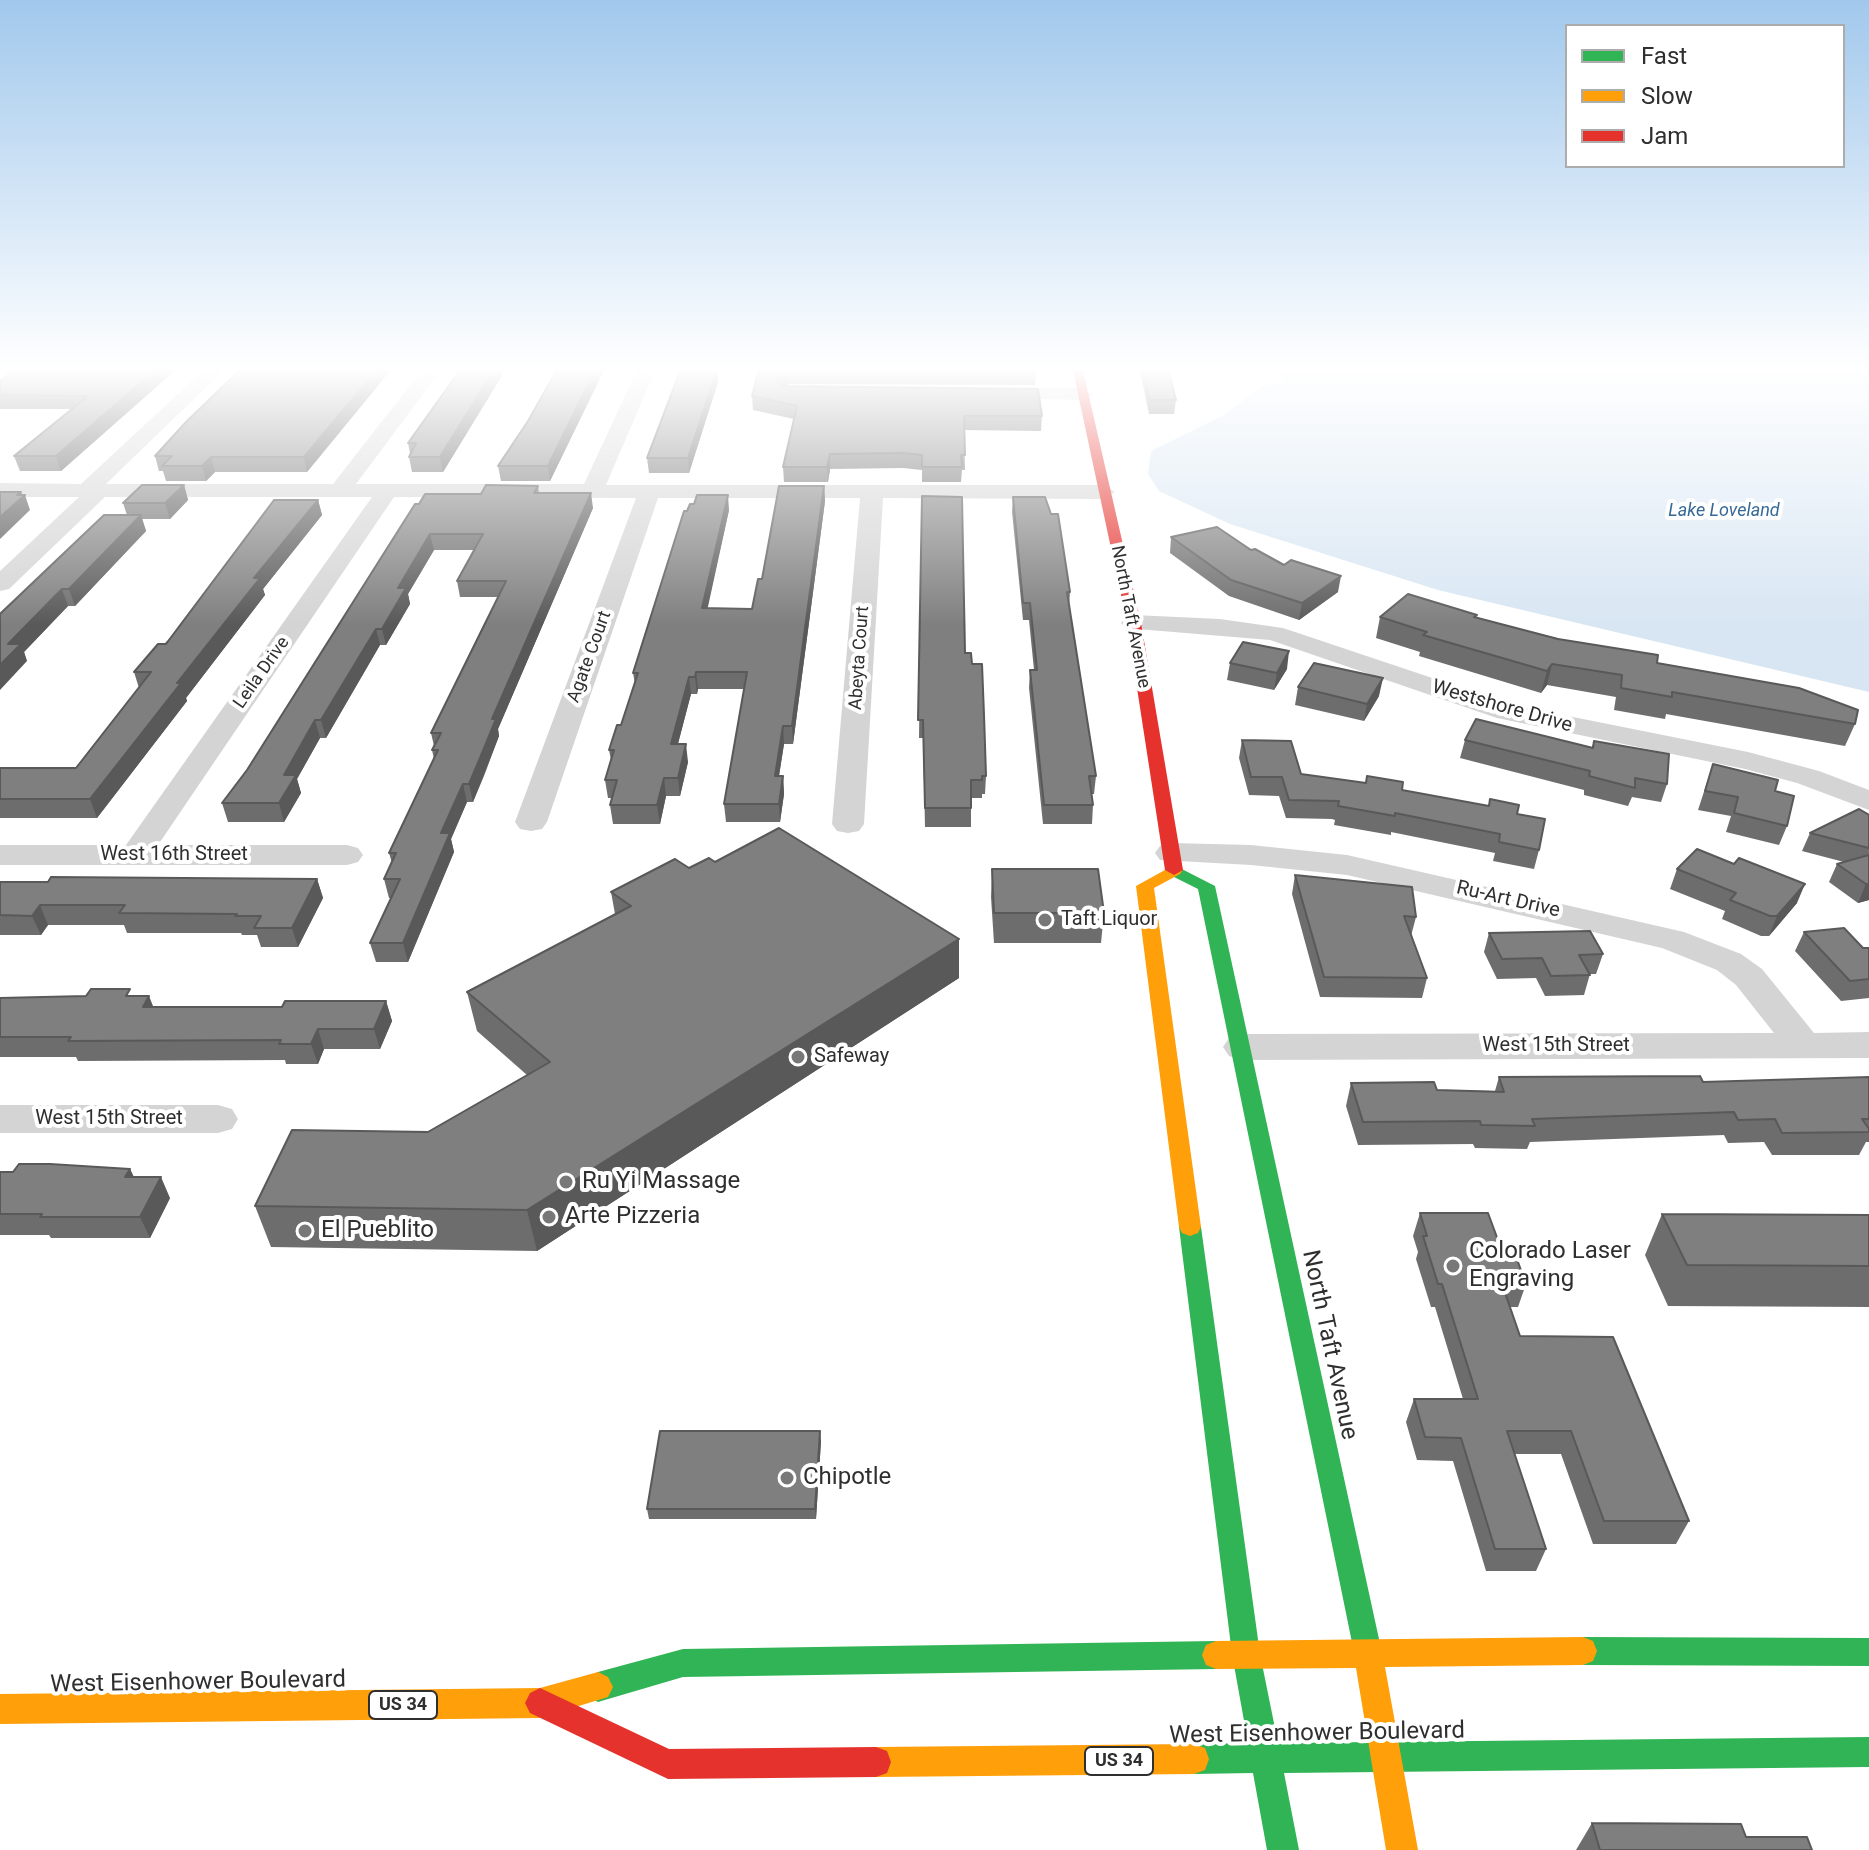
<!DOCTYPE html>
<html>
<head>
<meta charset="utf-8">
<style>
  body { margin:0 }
  #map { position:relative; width:1869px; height:1850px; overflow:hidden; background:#fff; font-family:Roboto,sans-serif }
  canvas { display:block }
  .legend { position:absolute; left:1565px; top:24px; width:280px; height:144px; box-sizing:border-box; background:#fff; border:2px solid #acacac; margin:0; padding:10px 14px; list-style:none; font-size:24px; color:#2f2f2f }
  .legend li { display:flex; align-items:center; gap:16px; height:40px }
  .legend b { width:40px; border:2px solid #acacac }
</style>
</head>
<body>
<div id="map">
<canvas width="1869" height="1850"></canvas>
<ul class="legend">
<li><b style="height:10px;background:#30b455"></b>Fast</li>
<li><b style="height:10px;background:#ff9f0a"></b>Slow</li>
<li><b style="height:10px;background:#e5322d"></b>Jam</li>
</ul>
</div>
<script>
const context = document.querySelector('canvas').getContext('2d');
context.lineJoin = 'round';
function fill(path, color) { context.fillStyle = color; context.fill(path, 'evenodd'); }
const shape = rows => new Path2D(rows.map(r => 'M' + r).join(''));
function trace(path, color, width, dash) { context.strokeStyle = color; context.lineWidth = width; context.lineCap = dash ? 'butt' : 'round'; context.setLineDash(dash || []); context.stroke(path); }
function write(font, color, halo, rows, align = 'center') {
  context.font = font + ' Roboto,sans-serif'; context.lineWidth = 8; context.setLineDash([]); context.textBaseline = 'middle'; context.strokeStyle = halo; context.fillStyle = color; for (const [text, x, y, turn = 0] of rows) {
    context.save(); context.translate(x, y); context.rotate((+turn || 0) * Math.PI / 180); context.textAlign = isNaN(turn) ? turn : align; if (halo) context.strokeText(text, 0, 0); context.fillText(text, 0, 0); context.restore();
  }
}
fill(shape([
  [1264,366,1869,366,1869,692,1438,590,1230,524,1159,491,1148,474,1151,451,1222,416,1265,385,1283,384,1282,379,1267,373]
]), '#d8e6f3');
fill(shape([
  [208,366,228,366,106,484,333,484,425,366,444,366,356,484,584,484,639,366,657,366,606,485,1104,485,1115,492,1104,499,883,498,864,824,859,831,848,833,837,831,832,824,860,498,658,498,547,822,542,829,531,831,520,829,515,822,636,498,394,497,158,845,347,845,358,848,363,855,358,862,347,865,0,865,0,845,126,845,372,497,105,497,9,589,0,591,0,571,79,497,0,497,0,483,81,484,208,366],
  [992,388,1083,388,1093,394,1083,400,985,398,982,394,992,388],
  [1134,615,1220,619,1283,628,1513,705,1748,752,1819,771,1869,790,1869,810,1797,783,1745,769,1497,718,1270,640,1125,628,1121,623,1125,618,1134,615],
  [1171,843,1251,845,1347,855,1684,932,1741,954,1762,969,1814,1033,1869,1032,1869,1058,1242,1060,1229,1056,1223,1047,1229,1038,1242,1034,1774,1033,1736,985,1717,970,1662,948,1347,875,1251,865,1160,860,1155,853,1160,846,1171,843],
  [0,1105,218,1105,232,1109,238,1119,232,1129,218,1133,0,1133,0,1105]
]), '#d4d4d4');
fill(shape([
  [1174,865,1215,886,1384,1662,1380,1672,1370,1676,1360,1672,1356,1662,1198,889,1168,874,1165,870,1174,865],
  [1190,1218,1198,1221,1201,1227,1260,1654,1278,1743,1869,1737,1869,1767,1284,1773,1299,1850,1267,1850,1253,1773,1194,1774,1183,1770,1179,1759,1183,1748,1194,1744,1248,1743,1232,1654,1179,1227,1182,1221,1190,1218],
  [1583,1637,1869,1638,1869,1666,1583,1665,1573,1661,1569,1651,1573,1641,1583,1637],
  [1216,1641,1226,1645,1230,1655,1226,1665,1216,1669,683,1677,598,1702,588,1697,583,1687,588,1677,598,1672,683,1649,1216,1641]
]), '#30b455');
fill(shape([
  [1174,865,1183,870,1180,874,1154,888,1201,1227,1198,1233,1190,1236,1182,1233,1179,1227,1136,886,1174,865],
  [1583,1637,1593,1641,1597,1651,1593,1661,1583,1665,1385,1667,1418,1850,1386,1850,1356,1668,1216,1669,1206,1665,1202,1655,1206,1645,1216,1641,1583,1637],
  [598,1672,608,1677,613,1687,608,1697,540,1718,0,1724,0,1694,540,1688,598,1672],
  [1194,1744,1205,1748,1209,1759,1205,1770,1194,1774,876,1777,865,1773,861,1762,865,1751,876,1747,1194,1744]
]), '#ff9f0a');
fill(shape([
  [1072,366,1082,366,1141,623,1183,870,1174,875,1165,870,1127,623,1072,366],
  [540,1688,669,1749,876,1747,887,1751,891,1762,887,1773,876,1777,668,1779,530,1713,525,1703,530,1693,540,1688]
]), '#e5322d');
fill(shape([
  [20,366,180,366,61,471,20,471,14,456,71,409,0,409,0,381],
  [394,366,307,472,215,472,206,481,166,481,163,471,159,471,155,456],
  [463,366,606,366,550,481,501,481,498,466,528,421,558,369,506,369,443,472,412,472,409,457,410,453,408,443],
  [714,366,713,369,717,369,718,382,689,473,649,473,647,458],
  [760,366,1036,371,1035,385,789,384,786,386,1042,416,1041,431,964,430,965,470,962,470,961,482,922,482,922,470,903,468,830,469,828,482,784,482,783,467,794,419,753,410,752,396],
  [1139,366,1187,366,1168,370,1176,400,1174,414,1149,414],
  [184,485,188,500,170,519,142,519,146,531,75,606,68,606,24,652,27,661,0,614,127,515,123,503],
  [538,486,539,493,593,508,498,729,499,736,484,776,473,802,467,802,451,839,454,852,408,962,376,962,370,943,392,898,389,898,384,879,392,863,389,853,434,759,432,750,434,746,431,733,498,597,460,597,457,581,474,550,434,550,408,594,410,604,386,645,380,645,326,738,320,738,297,779,301,793,284,822,228,822,222,803,247,770,415,504],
  [824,486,825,501,793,744,784,744,779,776,783,776,784,794,780,822,726,822,724,804,744,689,698,689,697,694,691,694,678,744,688,762,680,796,666,796,660,824,613,824,610,805,612,798,608,798,605,780,611,760,609,750,621,725,635,684,633,673,729,510,707,608,752,609,762,579],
  [922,496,965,653,972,664,986,776,985,794,982,794,982,798,971,798,971,827,925,827,923,738,919,738],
  [1013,497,1070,592,1069,607,1096,776,1094,794,1092,794,1093,805,1092,824,1043,824,1029,688,1030,670,1034,670,1029,620,1023,620,1012,512],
  [318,500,322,515,263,589,265,595,186,698,187,701,97,818,0,818,0,768,76,768,139,688,134,672],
  [1171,537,1251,550,1338,592,1299,620,1229,596,1170,553],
  [1477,615,1476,618,1657,663,1855,724,1845,746,1666,714,1665,719,1614,710,1616,697,1547,685,1541,693,1419,656,1420,652,1376,638,1380,617],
  [1230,663,1287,669,1274,690,1227,680],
  [1298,687,1379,696,1364,721,1295,705],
  [1242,740,1301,774,1402,790,1517,814,1539,850,1534,869,1493,861,1495,853,1391,832,1391,835,1334,825,1335,820,1332,819,1286,818,1279,796,1249,795,1239,758],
  [1465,740,1592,747,1594,741,1667,784,1661,802,1632,797,1628,806,1584,795,1584,790,1460,758],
  [1713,764,1775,791,1787,826,1779,845,1726,832,1731,816,1698,810],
  [1869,815,1869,900,1858,903,1829,882,1837,864,1844,862,1802,851,1810,833],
  [715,862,959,939,959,978,537,1251,271,1247,255,1206,428,1132,527,1075,477,1031,467,992,615,914,611,892],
  [992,869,1104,913,1101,943,994,943,991,897],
  [1677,869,1797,903,1769,936,1761,936,1722,919,1725,911,1670,889],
  [1295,875,1416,917,1411,936,1427,978,1422,998,1320,997,1292,894],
  [317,879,323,898,298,947,261,947,257,935,242,935,241,933,127,933,124,925,48,925,41,935,0,935,0,882],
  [1804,932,1863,948,1869,948,1869,998,1841,1001,1795,951],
  [1489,933,1603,954,1596,974,1590,974,1584,995,1545,996,1536,978,1497,979,1484,952],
  [133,996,153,1007,282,1007,386,1001,392,1021,380,1049,324,1049,318,1064,286,1064,285,1060,78,1061,76,1057,0,1057,0,998],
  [1499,1077,1703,1082,1869,1077,1869,1142,1866,1142,1859,1155,1772,1155,1764,1142,1728,1143,1724,1135,1530,1142,1527,1149,1475,1148,1473,1144,1358,1145,1346,1106,1351,1083,1437,1090,1495,1091],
  [130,1169,134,1177,170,1198,150,1238,51,1238,49,1235,0,1235,0,1172],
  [1420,1213,1502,1251,1526,1284,1518,1307,1510,1307,1520,1336,1689,1521,1676,1544,1593,1544,1561,1454,1514,1454,1546,1549,1536,1571,1486,1571,1453,1461,1417,1460,1406,1422,1414,1399,1463,1399,1435,1307,1431,1307,1416,1259,1418,1252,1413,1236],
  [1662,1214,1869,1215,1869,1307,1668,1306,1645,1255],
  [821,1441,816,1519,649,1519,647,1509],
  [1592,1823,1746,1837,1812,1850,1576,1850]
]), '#6d6d6d');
fill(shape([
  [160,366,180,366,61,471,56,456],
  [380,366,394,366,307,472,304,457],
  [496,366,505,366,506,369,443,472,440,457],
  [597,366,606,366,550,481,548,466],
  [1164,366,1187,366,1164,371],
  [717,369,718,382,689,473,688,458],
  [788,370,789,384,776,392,775,379],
  [830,454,830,469,828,482,827,467],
  [211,457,215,472,206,481,202,466],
  [184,485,188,500,170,519,165,503],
  [824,486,825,501,793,744,792,726],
  [21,492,23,497,25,495,30,510,0,539,0,517],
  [591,493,593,508,498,729,499,736,473,802,469,784,492,719],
  [728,495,729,510,704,625,702,608],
  [318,500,322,515,263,589,265,595,186,698,187,701,97,818,90,799,254,578],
  [141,515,146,531,75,606,69,589],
  [430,534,434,550,408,594,410,604,386,645,382,629,398,588],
  [1341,576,1338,592,1299,620,1302,603],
  [62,589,68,606,24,652,27,661,0,690,0,665,8,644],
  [376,629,380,645,326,738,321,720],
  [1289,651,1287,669,1274,690,1277,673],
  [1552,664,1547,685,1541,693,1547,671],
  [696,672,698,689,697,694,695,677],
  [689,677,691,694,673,762,671,744],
  [1383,678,1379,696,1364,721,1367,704],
  [315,720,320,738,297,779,301,793,284,822,279,803,284,775],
  [783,726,784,744,776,794,775,776],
  [686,744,688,762,680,796,678,778],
  [783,776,784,794,780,822,779,804],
  [664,778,666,796,660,824,657,805],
  [463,784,467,802,451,839,454,852,408,962,403,943,441,833],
  [317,879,323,898,298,947,292,928],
  [1805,884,1797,903,1769,936,1777,916],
  [1866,884,1869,884,1869,900,1858,903],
  [40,905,48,925,41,935,32,916],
  [959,939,959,978,537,1251,527,1210],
  [149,996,157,1016,143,1007],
  [386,1001,392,1021,380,1049,374,1029],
  [318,1029,324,1049,318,1064,311,1044],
  [130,1169,139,1189,125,1177],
  [161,1177,170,1198,150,1238,140,1217],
  [820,1431,821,1441,816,1519,815,1509]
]), '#595959');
const building = shape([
  [20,366,160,366,56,456,14,456,88,396,0,395,0,381,20,366],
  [244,366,380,366,304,457,211,457,202,466,162,466,172,456,155,456,186,422,244,366],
  [463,366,496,366,440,457,409,457,416,443,408,443,463,366],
  [559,366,597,366,548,466,498,466,528,421,559,366],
  [682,366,708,366,707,369,717,369,688,458,647,458,682,366],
  [760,366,1035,366,1036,371,788,370,775,379,781,386,1038,389,1042,416,964,416,965,455,961,455,962,467,922,467,922,455,903,453,830,454,827,467,783,467,797,406,752,396,760,366],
  [1143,366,1167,366,1176,400,1150,400,1143,366],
  [142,485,184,485,165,503,123,503,142,485],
  [486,485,538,486,534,493,591,493,492,719,496,719,480,758,469,784,463,784,441,833,450,833,403,943,370,943,400,879,384,879,396,853,389,853,438,750,432,750,441,733,431,733,506,581,457,581,483,534,430,534,398,588,406,588,382,629,376,629,321,720,315,720,284,775,296,775,279,803,222,803,247,770,415,504,419,504,425,494,481,494,486,485],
  [779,486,824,486,792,726,783,726,775,776,783,776,779,804,724,804,747,672,696,672,695,677,689,677,671,744,686,744,678,778,664,778,657,805,610,805,617,780,605,780,614,750,609,750,617,725,621,725,638,673,633,673,684,511,687,511,690,504,694,504,697,495,728,495,702,608,752,609,758,579,762,579,779,486],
  [0,492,21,492,17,495,25,495,0,517,0,492],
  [922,496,962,497,965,653,971,653,972,664,982,664,984,715,986,776,982,776,982,780,971,780,971,808,925,808,923,720,918,720,922,496],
  [1013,497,1045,497,1051,514,1058,514,1070,592,1067,592,1096,776,1089,776,1093,805,1044,805,1030,670,1037,670,1030,603,1023,603,1013,497],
  [274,500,318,500,254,578,260,578,177,683,181,683,90,799,0,799,0,768,76,768,151,672,134,672,158,644,166,644,274,500],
  [104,515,141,515,69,589,62,589,8,644,21,644,0,665,0,614,104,515],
  [1217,527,1251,550,1255,549,1284,565,1291,560,1341,576,1302,603,1231,580,1171,537,1217,527],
  [1408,594,1477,615,1474,617,1558,639,1658,655,1657,663,1799,688,1858,710,1855,724,1672,692,1672,697,1621,688,1622,675,1552,664,1547,671,1423,635,1427,632,1380,617,1408,594],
  [1243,642,1289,651,1277,673,1230,663,1243,642],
  [1314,663,1383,678,1367,704,1298,687,1314,663],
  [1476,719,1593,748,1594,741,1669,754,1667,784,1635,778,1635,788,1589,776,1590,771,1465,740,1476,719],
  [1242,740,1291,741,1301,774,1366,783,1367,776,1403,782,1402,790,1489,806,1490,799,1519,805,1517,814,1545,819,1539,850,1499,842,1500,834,1395,813,1395,816,1338,806,1339,801,1289,800,1282,777,1251,777,1242,740],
  [1713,764,1778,780,1775,791,1794,796,1787,826,1734,813,1738,797,1705,791,1713,764],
  [1859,809,1869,815,1869,848,1810,833,1859,809],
  [779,828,959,939,527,1210,255,1206,292,1130,428,1132,550,1062,467,992,631,906,611,892,675,859,689,868,709,858,715,862,779,828],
  [1697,849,1734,864,1739,858,1805,884,1777,916,1770,916,1730,900,1736,893,1677,869,1697,849],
  [1869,855,1869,884,1866,884,1837,864,1869,855],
  [992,869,1098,869,1104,913,994,913,992,869],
  [1295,875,1412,887,1416,917,1404,916,1427,978,1324,977,1295,875],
  [51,877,317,879,292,928,254,928,261,916,235,916,237,914,119,913,125,905,40,905,32,916,0,915,0,882,48,882,51,877],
  [1844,928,1863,948,1869,948,1869,979,1850,981,1804,932,1844,928],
  [1590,931,1603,954,1579,955,1590,975,1551,976,1542,958,1502,959,1489,933,1590,931],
  [91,989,130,989,126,996,149,996,143,1007,282,1007,285,1001,386,1001,374,1029,318,1029,311,1044,279,1044,281,1040,68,1041,71,1037,0,1037,0,998,86,996,91,989],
  [1700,1076,1703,1082,1869,1077,1869,1119,1862,1119,1869,1129,1869,1132,1782,1133,1775,1119,1738,1120,1734,1112,1532,1119,1535,1126,1481,1125,1480,1121,1363,1122,1351,1083,1434,1082,1437,1090,1504,1092,1499,1077,1700,1076],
  [19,1164,50,1164,130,1169,125,1177,161,1177,140,1217,40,1217,42,1214,0,1214,0,1172,13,1172,19,1164],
  [1420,1213,1488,1213,1502,1251,1514,1251,1526,1284,1502,1284,1520,1336,1613,1337,1689,1521,1604,1521,1571,1431,1507,1431,1546,1549,1495,1549,1461,1438,1425,1437,1414,1399,1478,1399,1442,1284,1438,1284,1423,1236,1427,1236,1420,1213],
  [1662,1214,1869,1215,1869,1266,1687,1265,1662,1214],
  [660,1431,820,1431,815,1509,647,1509,660,1431],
  [1592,1823,1741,1824,1746,1837,1807,1837,1812,1850,1600,1850,1592,1823]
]);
fill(building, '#7f7f7f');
trace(building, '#595959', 2);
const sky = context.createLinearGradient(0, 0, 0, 625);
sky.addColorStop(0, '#a1c8ec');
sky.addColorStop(0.59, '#fff');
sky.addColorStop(1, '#ffffff00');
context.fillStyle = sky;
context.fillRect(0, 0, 1869, 625);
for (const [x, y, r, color] of [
  [1045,920,8,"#787878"],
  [798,1057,8,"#787878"],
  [566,1182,8,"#787878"],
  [549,1217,8,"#787878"],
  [305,1231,8,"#787878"],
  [1453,1266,8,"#787878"],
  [787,1478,8,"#787878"]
]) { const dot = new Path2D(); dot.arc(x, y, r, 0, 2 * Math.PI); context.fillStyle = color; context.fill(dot); trace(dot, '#fff', 3); }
write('italic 18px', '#376997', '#fff', [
  ["Lake Loveland",1724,511]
]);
write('18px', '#2f2f2f', '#fff', [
  ["North Taft Avenue",1130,617,79],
  ["Agate Court",590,657,-70],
  ["Abeyta Court",860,658,-86],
  ["Leila Drive",262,673,-55]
]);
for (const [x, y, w] of [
  [403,1705,68],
  [1119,1761,68]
]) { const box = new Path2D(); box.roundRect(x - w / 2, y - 14, w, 28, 6); context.fillStyle = '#fff'; context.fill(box); trace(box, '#2f2f2f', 2); }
write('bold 18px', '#2f2f2f', null, [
  ["US 34",403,1705],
  ["US 34",1119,1761]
]);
write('20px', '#2f2f2f', '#fff', [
  ["Westshore Drive",1502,707,16],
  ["West 16th Street",174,855],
  ["Ru-Art Drive",1508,900,13],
  ["West 15th Street",1556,1046],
  ["West 15th Street",109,1119]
]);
write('20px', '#2f2f2f', '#fff', [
  ["Taft Liquor",1061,920],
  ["Safeway",814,1057]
], 'left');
write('24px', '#2f2f2f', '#fff', [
  ["Ru Yi Massage",582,1182],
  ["Arte Pizzeria",565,1217],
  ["El Pueblito",321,1231],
  ["Colorado Laser",1469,1252],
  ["Engraving",1469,1280],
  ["Chipotle",803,1478]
], 'left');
write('24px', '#2f2f2f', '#fff', [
  ["North Taft Avenue",1329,1345,78],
  ["West Eisenhower Boulevard",198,1683,-1],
  ["West Eisenhower Boulevard",1317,1734,-1]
]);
</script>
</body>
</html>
